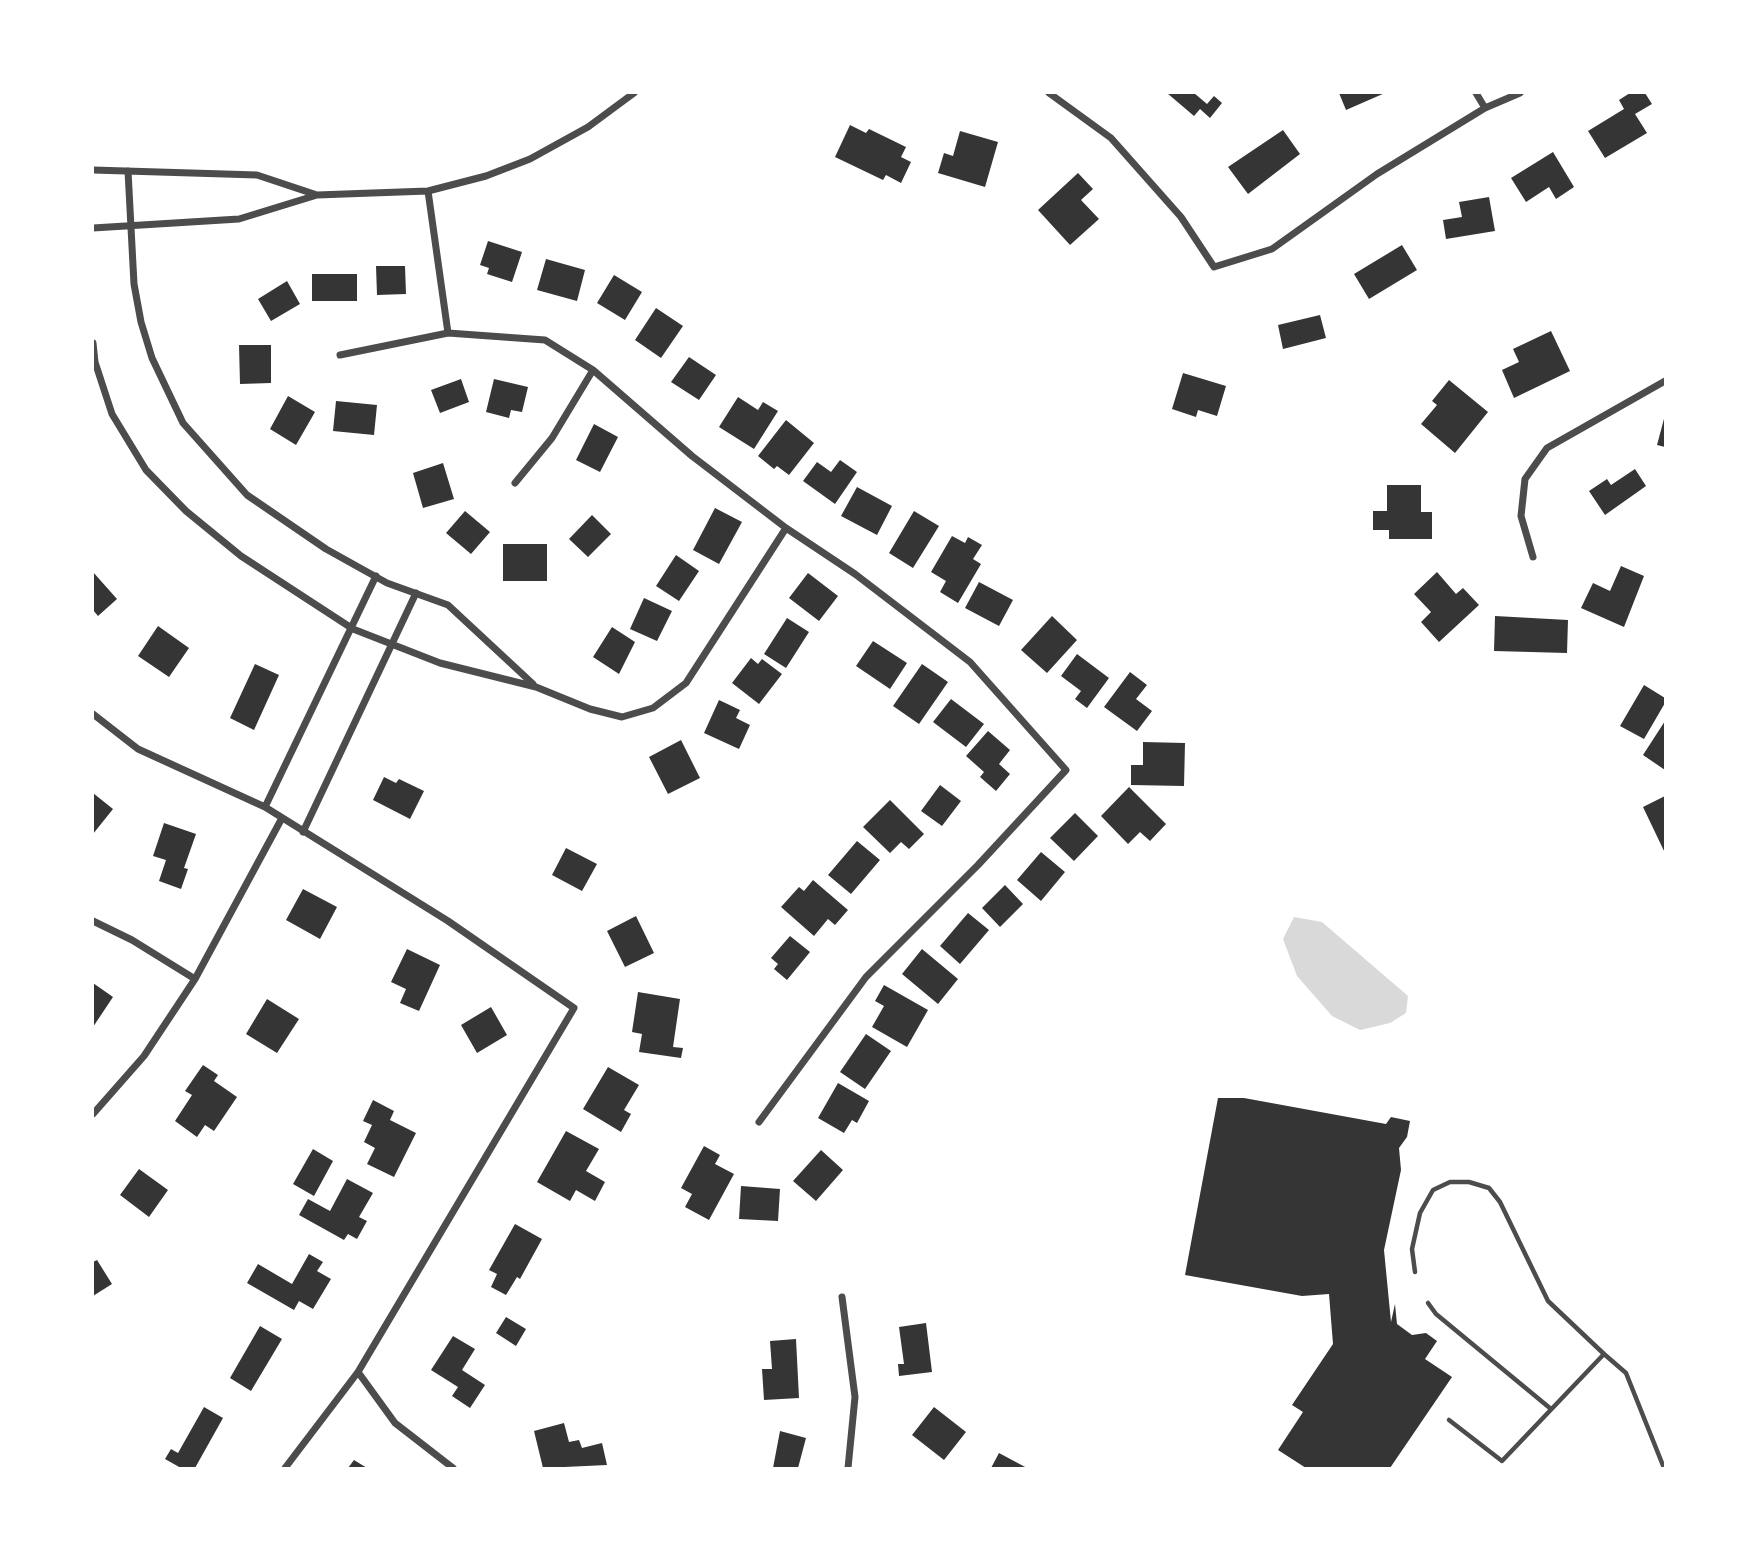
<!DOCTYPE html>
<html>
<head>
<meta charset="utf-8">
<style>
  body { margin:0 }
  #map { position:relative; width:1758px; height:1561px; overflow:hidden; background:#fff; font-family:"Space Grotesk",sans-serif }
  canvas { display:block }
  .frame { position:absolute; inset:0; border:94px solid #fff; pointer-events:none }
</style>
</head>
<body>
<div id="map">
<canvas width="1758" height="1561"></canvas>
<div class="frame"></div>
</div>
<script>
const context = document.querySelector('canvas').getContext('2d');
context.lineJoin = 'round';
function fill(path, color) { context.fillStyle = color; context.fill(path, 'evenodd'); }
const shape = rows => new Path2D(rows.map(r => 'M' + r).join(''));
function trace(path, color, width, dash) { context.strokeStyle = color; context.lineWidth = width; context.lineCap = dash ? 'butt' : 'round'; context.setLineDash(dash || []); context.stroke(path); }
fill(shape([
  [1294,917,1322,922,1408,996,1406,1013,1390,1023,1360,1030,1332,1016,1297,976,1283,939]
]), '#d9d9d9');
fill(shape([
  [1167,93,1194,93,1207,104,1214,96,1222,103,1210,118,1200,109,1194,116],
  [1339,93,1385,93,1346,110],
  [1630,93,1645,93,1652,104,1635,114,1647,133,1605,158,1588,131,1624,109,1619,100],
  [850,125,866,133,869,129,906,147,901,157,911,162,901,183,886,175,883,180,835,157],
  [1283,130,1300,154,1248,194,1228,167],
  [960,131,998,142,985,187,938,173,944,153,953,156],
  [1553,152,1574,187,1556,199,1549,187,1526,202,1511,178],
  [1078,173,1093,189,1081,200,1099,219,1070,245,1038,210],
  [1489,197,1495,231,1446,239,1443,220,1462,217,1459,202],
  [488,241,522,252,512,282,487,274,489,268,480,265],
  [1402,245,1417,270,1369,299,1354,274],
  [546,259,585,270,577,301,537,290],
  [376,266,405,266,406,294,377,295],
  [312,274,357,274,357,301,312,301],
  [614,275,642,292,625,320,597,303],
  [287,281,300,304,271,321,258,299],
  [656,308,683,326,661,358,635,340],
  [1320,315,1326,338,1283,349,1278,325],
  [1551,331,1570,371,1514,398,1502,370,1519,362,1513,349],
  [239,345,271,345,271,383,240,384],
  [689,357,716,375,699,400,671,382],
  [1183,373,1226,386,1217,416,1198,410,1196,417,1172,409],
  [461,379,469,402,440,413,431,390],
  [494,379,528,387,522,412,511,410,509,418,486,412],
  [1449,380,1488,412,1455,453,1421,424,1437,405,1432,401],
  [288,396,315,412,296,445,270,429],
  [738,397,758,410,763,402,778,411,754,449,719,427],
  [336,401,377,405,374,435,333,431],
  [1665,415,1665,447,1657,445],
  [786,420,814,443,789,475,777,466,774,469,758,456],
  [594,424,618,437,600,472,576,460],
  [840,460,857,472,835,504,803,481,817,462,831,472],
  [443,463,454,499,423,508,413,473],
  [1635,469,1646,486,1605,515,1589,491,1607,479,1611,485],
  [1387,485,1421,485,1421,512,1432,512,1432,539,1389,539,1389,530,1373,530,1373,511,1387,511],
  [857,487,892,506,877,535,841,516],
  [715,508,742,522,719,564,693,550],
  [465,511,490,532,471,554,446,533],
  [914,511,939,526,913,568,889,553],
  [592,515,611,534,588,557,569,539],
  [952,536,965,543,968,537,982,545,973,559,981,564,958,603,940,592,946,581,931,572],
  [503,544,547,544,547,581,503,581],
  [676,555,699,571,679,601,656,586],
  [1621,566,1644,576,1624,627,1581,608,1593,583,1610,591],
  [93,572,117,599,98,616,93,610],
  [1437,572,1456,594,1463,588,1479,605,1439,642,1421,622,1431,612,1414,594],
  [808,573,838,596,819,621,789,598],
  [979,582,1013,600,999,626,965,608],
  [644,598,672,611,657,641,630,629],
  [1052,616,1077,640,1047,673,1021,650],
  [1495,616,1568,620,1567,653,1494,651],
  [787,618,809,632,786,668,764,654],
  [158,626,189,648,169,677,138,656],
  [612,627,635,642,619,674,593,657],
  [873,641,907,663,890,689,856,666],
  [1077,654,1109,678,1087,708,1075,699,1081,691,1061,676],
  [751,658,758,664,762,659,782,674,759,704,732,683],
  [255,664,279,675,254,730,230,718],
  [922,664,948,682,919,724,893,706],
  [1130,672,1147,685,1136,699,1152,711,1137,731,1104,707],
  [1644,685,1665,698,1665,703,1644,739,1620,726],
  [951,699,984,724,966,747,933,722],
  [719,700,740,710,736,718,750,725,739,749,704,733],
  [1665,721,1665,770,1643,755],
  [988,731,1010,750,999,764,1010,774,996,791,980,777,984,772,966,756],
  [681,740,700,778,668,794,649,757],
  [1143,742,1185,743,1184,786,1131,785,1131,765,1143,765],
  [384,777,396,783,399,779,424,791,410,819,373,800],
  [940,785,961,801,942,826,921,811],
  [1129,787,1166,824,1150,841,1140,832,1128,844,1101,816],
  [93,793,113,809,93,834],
  [1665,796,1665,853,1643,807],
  [890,800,924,834,909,849,901,842,890,853,863,827],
  [1075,813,1098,836,1074,861,1050,838],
  [164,823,196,834,184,868,188,869,181,889,159,881,166,860,153,856],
  [857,841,880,860,851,894,828,875],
  [566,848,597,864,582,891,552,875],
  [1041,852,1065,872,1041,901,1017,880],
  [813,880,848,910,835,925,828,919,814,936,781,907,799,887,804,891],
  [1005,885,1023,904,1000,927,982,908],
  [303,889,337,907,320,939,286,920],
  [968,913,989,930,960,964,940,946],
  [636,916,654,953,625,967,607,931],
  [790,936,810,952,787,980,774,969,778,964,771,958],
  [407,949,440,965,419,1011,400,1003,406,989,391,982],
  [922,949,958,979,938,1004,902,974],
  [93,983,113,997,93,1027],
  [884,985,928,1010,907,1047,872,1027,884,1006,875,1001],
  [638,992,680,999,673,1047,683,1048,681,1058,639,1052,642,1034,632,1032],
  [267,999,299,1019,277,1053,246,1034],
  [491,1007,507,1035,477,1053,461,1025],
  [866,1034,891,1051,865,1089,840,1072],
  [203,1065,218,1075,214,1081,237,1097,214,1131,205,1125,197,1137,175,1121,192,1095,185,1091],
  [608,1067,639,1085,624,1110,631,1114,621,1132,583,1109],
  [838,1083,869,1101,857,1123,852,1120,844,1133,818,1118],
  [1218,1098,1244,1098,1386,1124,1391,1117,1410,1121,1407,1137,1399,1148,1401,1170,1384,1250,1391,1322,1395,1304,1397,1324,1412,1335,1426,1333,1437,1341,1425,1359,1452,1377,1390,1468,1306,1468,1278,1450,1303,1412,1292,1405,1333,1344,1329,1294,1302,1296,1185,1275],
  [373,1100,394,1111,390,1120,416,1133,394,1177,367,1164,375,1148,364,1142,372,1125,363,1121],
  [566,1131,599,1149,586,1171,605,1182,595,1201,576,1190,570,1201,537,1182],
  [704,1146,720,1155,715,1164,734,1174,709,1220,685,1207,692,1194,681,1188],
  [313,1149,333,1161,314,1196,293,1184],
  [821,1150,843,1170,816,1201,793,1181],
  [139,1169,168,1190,149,1217,120,1195],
  [347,1179,373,1193,359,1217,367,1221,357,1239,348,1234,344,1240,299,1215,308,1199,330,1211],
  [741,1186,780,1189,778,1221,739,1219],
  [515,1224,542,1239,520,1279,517,1277,506,1295,491,1287,497,1274,489,1270],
  [309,1254,323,1262,317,1271,331,1279,313,1309,299,1301,294,1310,247,1283,258,1264,292,1284],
  [97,1260,112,1284,93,1296,93,1262],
  [506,1317,526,1329,516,1346,496,1333],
  [926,1323,932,1372,899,1376,898,1364,904,1364,899,1327],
  [260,1326,282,1339,251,1391,230,1378],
  [453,1336,475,1349,462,1370,485,1385,470,1408,452,1396,458,1387,431,1370],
  [796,1339,799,1398,764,1400,762,1369,772,1369,770,1341],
  [204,1407,223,1418,195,1468,181,1468,165,1459,171,1449,178,1453],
  [934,1407,966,1432,944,1460,912,1435],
  [564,1423,569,1442,579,1440,582,1448,602,1443,607,1465,543,1468,534,1431],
  [780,1431,806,1438,798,1468,773,1468],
  [999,1453,1027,1468,991,1468],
  [354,1460,367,1468,348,1468]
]), '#353535');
trace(shape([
  [1415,1272,1412,1249,1420,1213,1433,1190,1450,1182,1469,1182,1489,1188,1500,1202,1548,1301,1604,1354],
  [1428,1303,1436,1314,1551,1409],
  [1449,1420,1502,1461,1604,1354,1626,1373,1664,1468]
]), '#4c4c4c', 4.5);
trace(shape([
  [1049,93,1111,138,1181,217,1214,267,1272,249,1377,174,1485,108,1520,93],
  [1476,93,1485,108],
  [93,170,257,175,317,195],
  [128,171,134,284,141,322,152,358,183,423,247,495,326,549,387,583,448,605,533,684],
  [428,191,448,333],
  [93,228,239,219,317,195,428,191,486,176,530,159,588,127,634,93],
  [93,343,95,362,112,414,146,470,186,511,241,556,353,629,440,663,536,687,590,709,622,717,653,708,686,683,786,528],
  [340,355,448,333,545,340,593,370,692,456,786,528,855,574,970,662,1066,770,978,865,866,977,759,1122],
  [515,483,552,438,593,370],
  [1533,557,1521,516,1525,479,1547,448,1665,381],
  [93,714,138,749,265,807,448,921,574,1008,358,1372,285,1468],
  [265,807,376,576],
  [303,832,416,593],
  [93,921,132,940,195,979],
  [93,1114,144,1056,195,979,282,818],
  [842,1297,855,1397,848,1468],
  [358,1372,395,1423,453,1468]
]), '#4c4c4c', 7);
</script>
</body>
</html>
